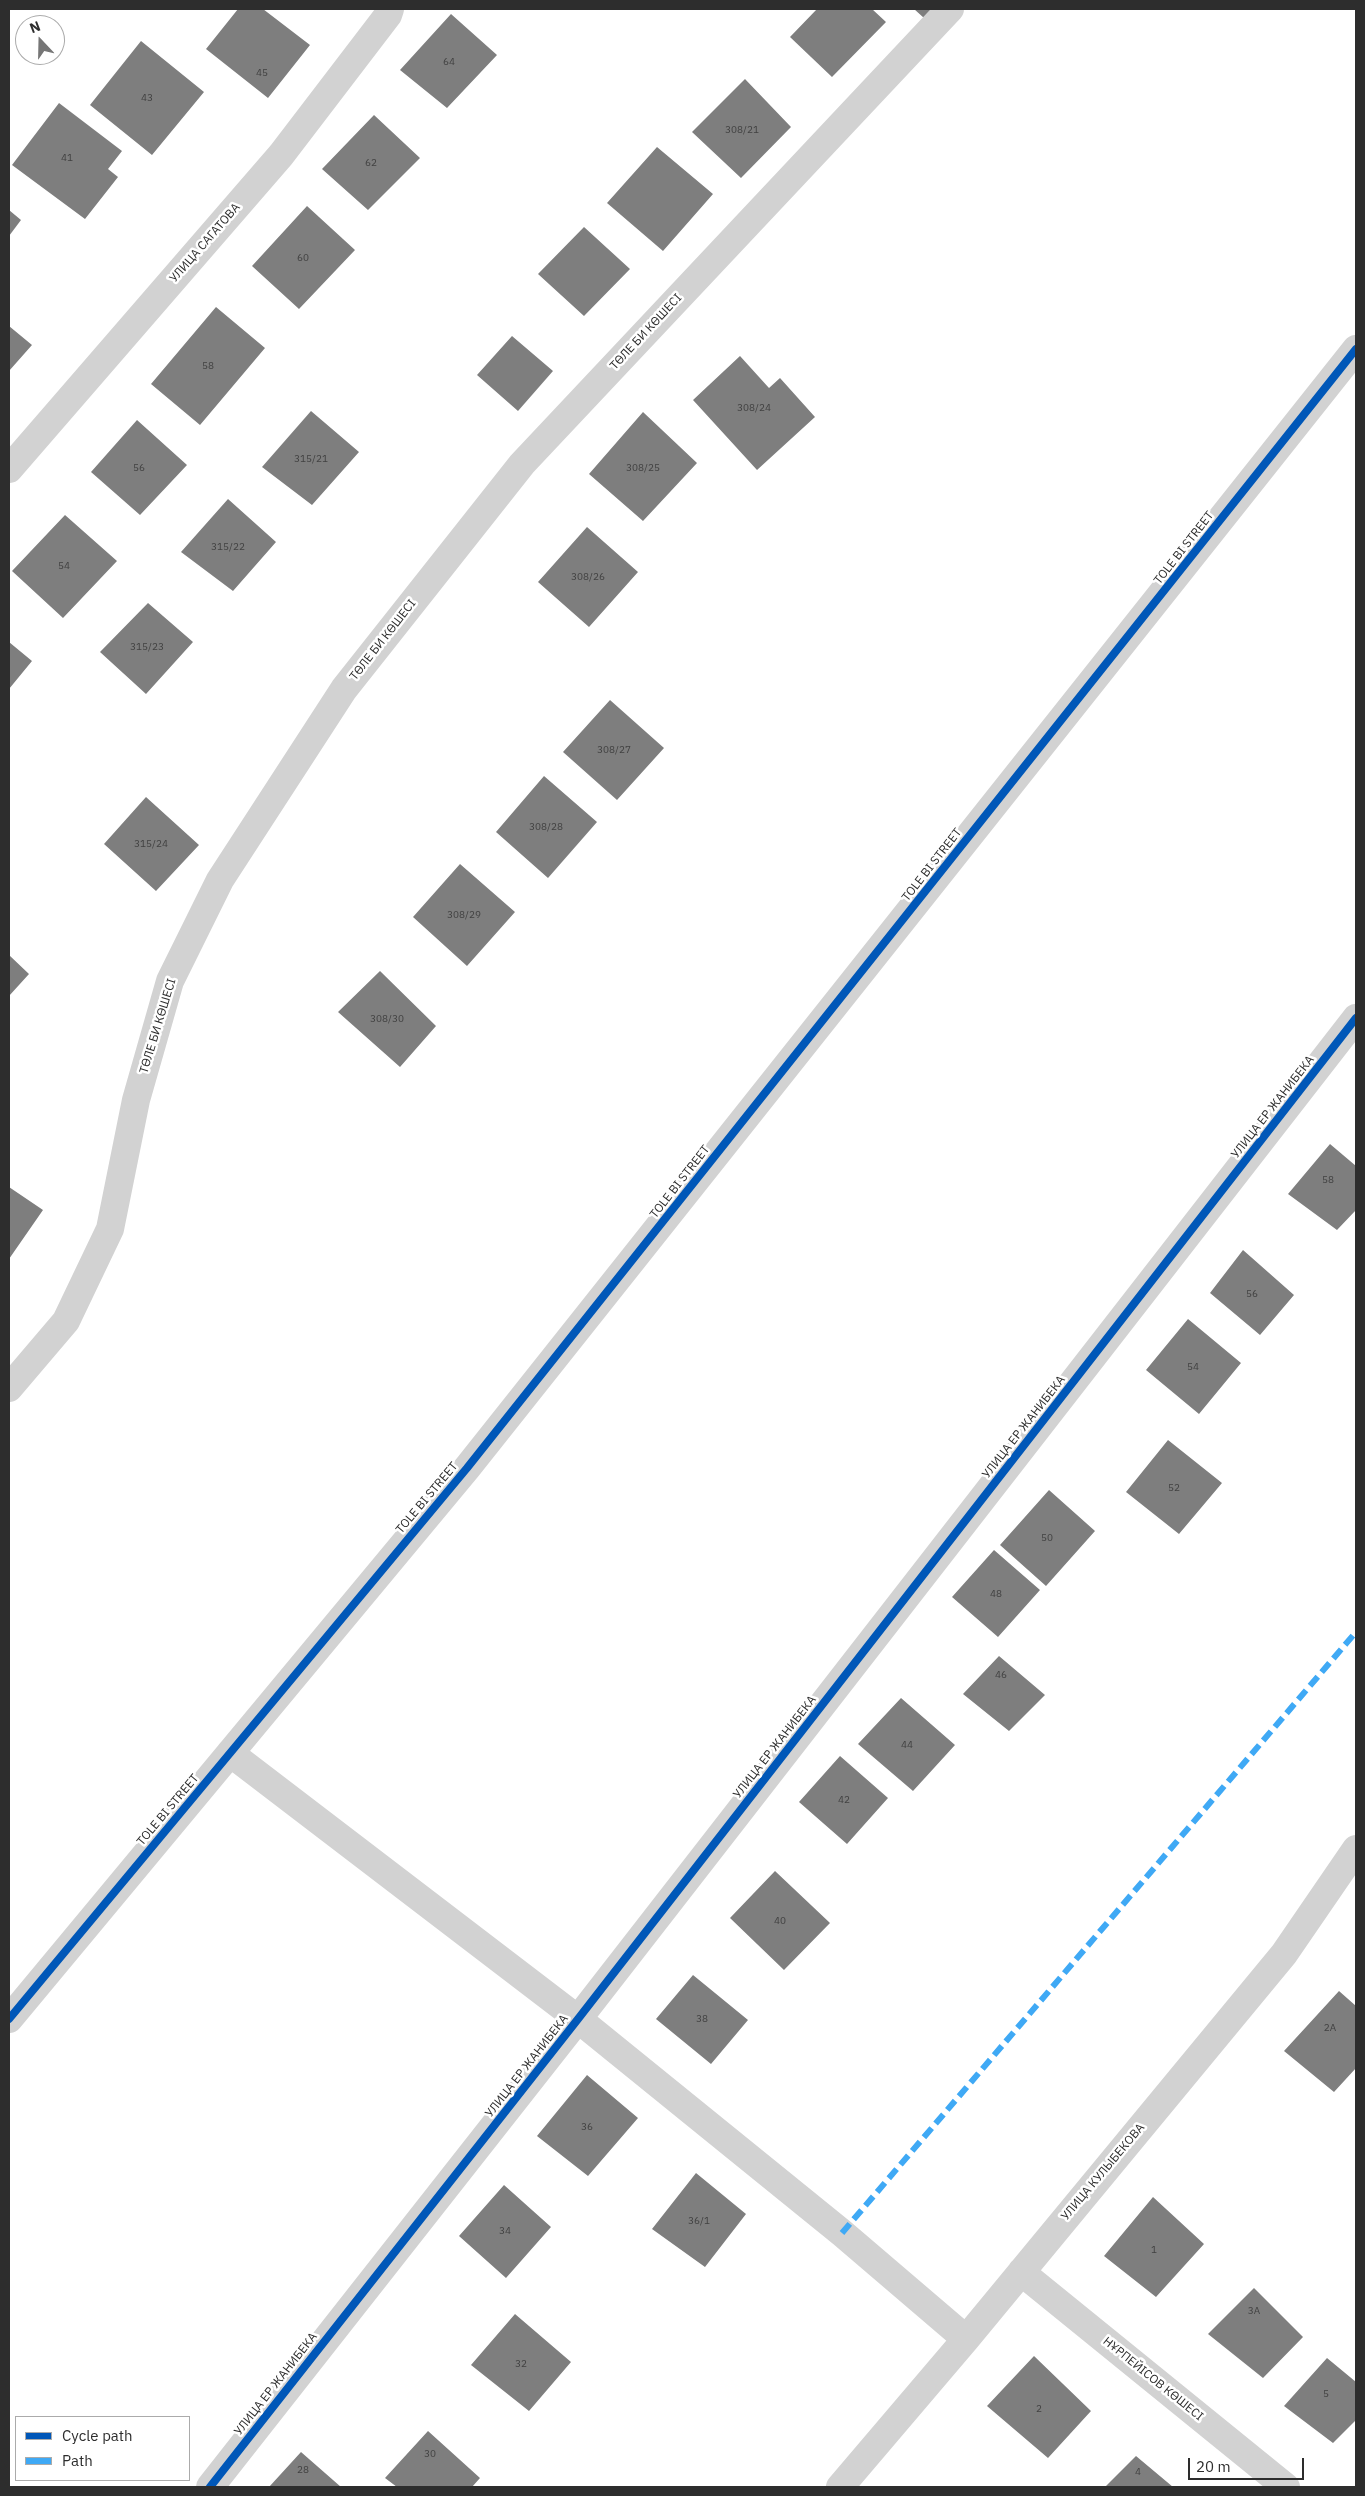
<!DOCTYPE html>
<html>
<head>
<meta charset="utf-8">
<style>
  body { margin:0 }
  #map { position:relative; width:1365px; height:2496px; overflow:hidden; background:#fff; font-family:"IBM Plex Sans",sans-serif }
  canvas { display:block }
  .frame { position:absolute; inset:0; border:10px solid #2d2d2d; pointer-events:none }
  .legend { position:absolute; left:15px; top:2416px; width:175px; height:65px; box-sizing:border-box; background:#fff; border:1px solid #ababab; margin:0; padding:6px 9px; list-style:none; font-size:15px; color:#2d2d2d }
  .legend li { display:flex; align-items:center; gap:10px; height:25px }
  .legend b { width:25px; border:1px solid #ababab }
  .north { position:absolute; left:15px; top:15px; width:50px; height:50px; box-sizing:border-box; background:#fff; border:1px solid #ababab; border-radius:50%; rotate:339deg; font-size:14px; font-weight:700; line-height:20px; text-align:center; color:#2d2d2d }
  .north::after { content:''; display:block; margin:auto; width:18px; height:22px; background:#767676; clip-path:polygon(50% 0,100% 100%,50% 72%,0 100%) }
  .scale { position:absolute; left:1188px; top:2458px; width:116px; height:22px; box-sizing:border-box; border:2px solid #2d2d2d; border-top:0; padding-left:6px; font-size:15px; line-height:18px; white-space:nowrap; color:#2d2d2d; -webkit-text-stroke:4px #fff; paint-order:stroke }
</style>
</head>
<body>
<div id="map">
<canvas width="1365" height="2496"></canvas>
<div class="frame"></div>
<ul class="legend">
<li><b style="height:6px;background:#0057b8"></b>Cycle path</li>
<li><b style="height:6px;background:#3fa9f5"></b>Path</li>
</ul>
<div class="north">N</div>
<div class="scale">20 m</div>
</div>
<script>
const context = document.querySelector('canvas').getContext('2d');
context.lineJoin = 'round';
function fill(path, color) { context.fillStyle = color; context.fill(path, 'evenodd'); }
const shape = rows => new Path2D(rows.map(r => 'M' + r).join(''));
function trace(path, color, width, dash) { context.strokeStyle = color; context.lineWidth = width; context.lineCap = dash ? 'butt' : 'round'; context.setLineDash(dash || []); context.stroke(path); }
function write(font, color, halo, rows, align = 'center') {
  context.font = font + ' "IBM Plex Sans",sans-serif'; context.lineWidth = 5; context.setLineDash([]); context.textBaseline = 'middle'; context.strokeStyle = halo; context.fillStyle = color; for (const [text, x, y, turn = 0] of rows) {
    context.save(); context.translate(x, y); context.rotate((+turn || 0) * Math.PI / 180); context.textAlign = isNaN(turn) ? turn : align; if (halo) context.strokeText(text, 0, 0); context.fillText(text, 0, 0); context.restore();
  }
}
fill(shape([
  [238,9,263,9,310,45,268,98,206,49],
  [817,9,872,9,886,22,832,77,790,37],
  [914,9,933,9,924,18],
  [451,14,497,55,447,108,400,70],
  [141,41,204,92,152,155,90,105],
  [745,79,791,127,741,178,692,132],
  [59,103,122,151,108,169,118,177,85,219,12,165],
  [374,115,420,158,368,210,322,169],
  [657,147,713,194,663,251,607,203],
  [307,206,355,250,299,309,252,266],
  [9,210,21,220,9,236],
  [584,227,630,269,584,316,538,274],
  [216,307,265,348,200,425,151,384],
  [9,326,32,345,9,371],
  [512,336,553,371,518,411,477,375],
  [740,356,769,388,780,378,815,417,757,470,693,400],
  [311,411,359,452,312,505,262,467],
  [643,412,697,463,643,521,589,474],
  [137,420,187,465,140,515,91,472],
  [228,499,276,542,233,591,181,552],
  [65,515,117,561,63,618,12,571],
  [587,527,638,572,589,627,538,582],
  [148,603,193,642,146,694,100,652],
  [9,642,32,661,9,689],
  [610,700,664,748,617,800,563,752],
  [544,776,597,822,548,878,496,832],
  [146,797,199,845,156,891,104,844],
  [460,864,515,912,467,966,413,917],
  [9,955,29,974,9,996],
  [380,971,436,1026,400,1067,338,1012],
  [1330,1144,1356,1166,1356,1210,1337,1230,1288,1194],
  [9,1187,43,1210,9,1259],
  [1243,1250,1294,1295,1260,1335,1210,1293],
  [1188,1319,1241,1363,1199,1414,1146,1370],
  [1168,1440,1222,1483,1179,1534,1126,1492],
  [1049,1490,1095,1531,1046,1586,1000,1545],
  [994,1550,1040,1590,998,1637,952,1597],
  [999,1656,1045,1695,1009,1731,963,1694],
  [901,1698,955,1745,913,1791,858,1744],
  [840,1756,888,1798,847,1844,799,1802],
  [775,1871,830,1923,784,1970,730,1918],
  [693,1975,748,2020,711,2064,656,2019],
  [1339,1991,1356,2006,1356,2068,1334,2092,1284,2051],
  [587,2075,638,2118,588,2176,537,2136],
  [696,2173,746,2214,705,2267,652,2229],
  [504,2185,551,2227,506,2278,459,2236],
  [1153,2197,1204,2244,1156,2297,1104,2256],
  [1254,2288,1303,2337,1263,2378,1208,2334],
  [515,2314,571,2362,529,2411,471,2365],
  [1034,2356,1091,2411,1048,2458,987,2406],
  [1327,2358,1356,2382,1356,2420,1333,2443,1284,2406],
  [428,2431,480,2478,472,2487,397,2487,385,2478],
  [301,2452,341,2487,269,2487],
  [1136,2456,1173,2487,1105,2487]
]), '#7e7e7e');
trace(shape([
  [9,469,281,155,388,15,390,9],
  [9,1388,66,1321,110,1229,136,1100,170,981,220,880,344,689,522,464,950,9],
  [230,1753,578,2019,842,2233,966,2339],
  [9,2019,467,1468,1356,349],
  [1021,2272,1286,2487],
  [210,2487,578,2019,1356,1018],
  [840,2487,966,2339,1284,1954,1356,1849]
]), '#d2d2d2', 28);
trace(shape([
  [842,2233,1356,1632]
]), '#3fa9f5', 6, [12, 6]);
trace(shape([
  [9,2019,467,1468,1356,349],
  [210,2487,578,2019,1356,1018]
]), '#0057b8', 8);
write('10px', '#414141', null, [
  ["64",449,62],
  ["45",262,73],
  ["43",147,98],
  ["308/21",742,130],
  ["41",67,158],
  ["62",371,163],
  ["60",303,258],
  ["58",208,366],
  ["308/24",754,408],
  ["315/21",311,459],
  ["56",139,468],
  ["308/25",643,468],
  ["315/22",228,547],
  ["54",64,566],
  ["308/26",588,577],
  ["315/23",147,647],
  ["308/27",614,750],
  ["308/28",546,827],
  ["315/24",151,844],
  ["308/29",464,915],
  ["308/30",387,1019],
  ["58",1328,1180],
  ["56",1252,1294],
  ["54",1193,1367],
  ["52",1174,1488],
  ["50",1047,1538],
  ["48",996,1594],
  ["46",1001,1675],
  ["44",907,1745],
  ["42",844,1800],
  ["40",780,1921],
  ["38",702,2019],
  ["2А",1330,2028],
  ["36",587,2127],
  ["36/1",699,2221],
  ["34",505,2231],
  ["1",1154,2250],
  ["3А",1254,2311],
  ["32",521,2364],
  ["5",1326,2394],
  ["2",1039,2409],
  ["30",430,2454],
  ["28",303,2470],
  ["4",1138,2472]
]);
write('12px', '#2d2d2d', '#fff', [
  ["УЛИЦА САГАТОВА",205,243,-49],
  ["ТӨЛЕ БИ КӨШЕСІ",646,332,-47],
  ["TOLE BI STREET",1184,548,-52],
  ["ТӨЛЕ БИ КӨШЕСІ",383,640,-52],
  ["TOLE BI STREET",932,865,-52],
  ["ТӨЛЕ БИ КӨШЕСІ",158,1026,-73],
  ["УЛИЦА ЕР ЖАНИБЕКА",1273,1107,-52],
  ["TOLE BI STREET",680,1182,-52],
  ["УЛИЦА ЕР ЖАНИБЕКА",1024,1427,-52],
  ["TOLE BI STREET",427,1498,-50],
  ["УЛИЦА ЕР ЖАНИБЕКА",775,1747,-52],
  ["TOLE BI STREET",168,1810,-50],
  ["УЛИЦА ЕР ЖАНИБЕКА",527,2066,-52],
  ["УЛИЦА КУЛЫБЕКОВА",1103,2172,-50],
  ["НҰРПЕЙІСОВ КӨШЕСІ",1153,2379,39],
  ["УЛИЦА ЕР ЖАНИБЕКА",276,2384,-52]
]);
</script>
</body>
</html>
